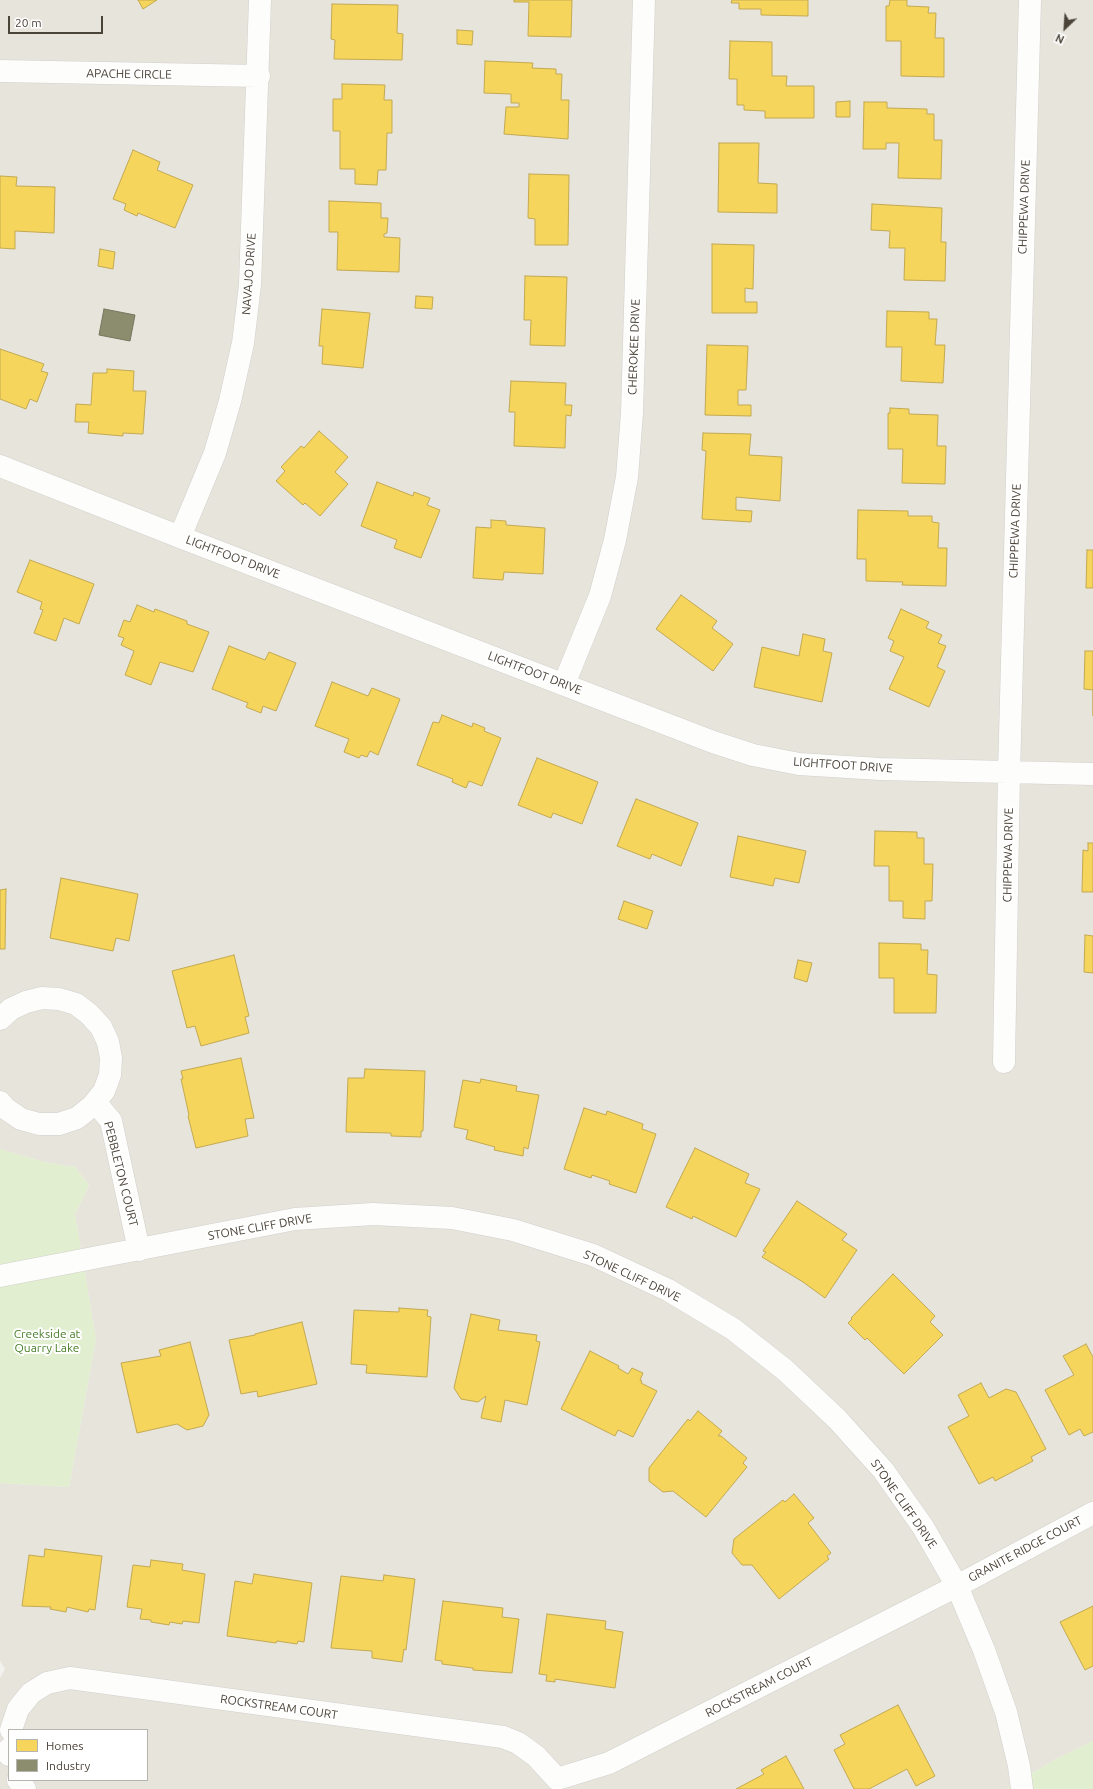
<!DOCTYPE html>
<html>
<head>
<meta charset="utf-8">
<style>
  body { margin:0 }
  #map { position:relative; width:1093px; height:1789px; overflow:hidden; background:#f4f2ee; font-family:Ubuntu,sans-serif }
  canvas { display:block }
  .legend { position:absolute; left:8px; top:1729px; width:140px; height:52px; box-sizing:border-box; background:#fff; border:1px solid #b7b4b0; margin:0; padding:5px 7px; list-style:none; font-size:12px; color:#4b4439 }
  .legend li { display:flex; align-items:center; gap:8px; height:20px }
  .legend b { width:20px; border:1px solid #b7b4b0 }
  .north { position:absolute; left:1045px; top:8px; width:40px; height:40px; -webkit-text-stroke:3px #fff; paint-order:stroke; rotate:205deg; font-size:11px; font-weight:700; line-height:16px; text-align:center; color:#4b4439 }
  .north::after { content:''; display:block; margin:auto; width:14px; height:18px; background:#4b4439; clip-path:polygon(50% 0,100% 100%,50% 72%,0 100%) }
  .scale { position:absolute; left:8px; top:16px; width:95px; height:18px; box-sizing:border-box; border:2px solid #4b4439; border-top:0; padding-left:5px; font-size:12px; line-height:14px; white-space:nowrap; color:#4b4439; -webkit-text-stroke:3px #fff; paint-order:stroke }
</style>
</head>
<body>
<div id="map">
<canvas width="1093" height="1789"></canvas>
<ul class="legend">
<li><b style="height:11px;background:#f6d55c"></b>Homes</li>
<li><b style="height:11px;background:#8c8c6e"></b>Industry</li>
</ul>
<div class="north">N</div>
<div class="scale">20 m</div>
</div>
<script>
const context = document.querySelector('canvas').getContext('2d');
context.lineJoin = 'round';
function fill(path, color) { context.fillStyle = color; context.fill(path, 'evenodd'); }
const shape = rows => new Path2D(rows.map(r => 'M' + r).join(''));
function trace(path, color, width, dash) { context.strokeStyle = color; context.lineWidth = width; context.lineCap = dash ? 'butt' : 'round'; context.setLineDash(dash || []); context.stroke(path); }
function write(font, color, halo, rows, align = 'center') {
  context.font = font + ' Ubuntu,sans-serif'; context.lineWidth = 4; context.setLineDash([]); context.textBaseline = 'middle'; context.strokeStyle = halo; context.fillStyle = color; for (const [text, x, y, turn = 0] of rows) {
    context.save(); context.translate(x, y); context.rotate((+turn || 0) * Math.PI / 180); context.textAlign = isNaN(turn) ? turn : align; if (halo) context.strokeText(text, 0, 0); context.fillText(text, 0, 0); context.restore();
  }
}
fill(shape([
  [0,0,1093,0,1093,1741,1054,1760,1006,1789,0,1789,0,1678,5,1669,0,1661,0,1483,69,1487,96,1339,75,1214,89,1185,75,1167,44,1162,0,1149],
  [9,1730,147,1730,147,1780,9,1780]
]), '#e7e4dc');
fill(shape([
  [0,1149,44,1162,75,1167,89,1185,75,1214,96,1339,69,1487,0,1483],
  [1093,1741,1093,1789,1006,1789,1054,1760]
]), '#e1eecf');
const homes = shape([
  [138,0,157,0,143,9,138,0],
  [514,0,572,0,571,37,528,36,529,2,514,2,514,0],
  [732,0,808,0,808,16,761,15,761,9,739,9,739,3,731,3,732,0],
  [890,0,907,0,907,6,929,7,928,13,936,13,935,38,944,38,944,77,901,76,901,41,886,41,886,6,889,6,890,0],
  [332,4,398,5,397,33,403,34,402,60,334,59,335,40,331,39,332,4],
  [457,30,473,31,472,45,457,44,457,30],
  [730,41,772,42,772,76,787,76,786,86,814,86,814,118,765,118,765,111,744,110,744,105,737,105,737,79,729,79,730,41],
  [485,61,533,63,532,68,556,69,556,74,562,74,561,100,569,100,568,139,504,134,506,107,519,107,519,103,511,103,511,94,484,93,485,61],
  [342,84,385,85,384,100,392,100,392,133,387,133,386,170,378,170,377,185,355,184,355,169,340,169,340,131,333,131,333,99,342,99,342,84],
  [850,101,850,117,836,117,836,102,850,101],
  [864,102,887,102,887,108,927,109,927,114,934,114,934,140,942,140,941,179,898,178,899,143,886,143,886,149,863,149,864,102],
  [719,143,759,143,758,183,777,184,777,213,718,212,719,143],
  [133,150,160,162,157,170,193,185,175,228,138,213,137,216,124,210,126,204,113,199,133,150],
  [529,174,569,175,568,245,535,245,535,219,528,218,529,174],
  [0,176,17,177,16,186,55,187,54,233,15,231,15,249,0,248,0,176],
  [329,201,381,203,381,218,388,218,387,233,384,234,384,237,400,238,399,272,337,270,338,232,329,232,329,201],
  [872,204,942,208,941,242,946,242,945,281,904,280,905,248,889,248,890,231,871,230,872,204],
  [712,244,754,245,753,289,745,288,745,302,757,302,757,313,712,313,712,244],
  [100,249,115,252,113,269,98,266,100,249],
  [525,276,567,277,565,346,530,345,531,320,524,320,525,276],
  [416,296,433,297,432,309,415,308,416,296],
  [322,309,370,313,363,368,322,364,323,346,319,346,322,309],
  [887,311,929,312,929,319,937,319,935,345,945,345,943,383,901,381,902,347,886,347,887,311],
  [707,345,748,346,746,390,738,390,738,405,751,405,751,416,705,415,707,345],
  [0,349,44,364,41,371,48,373,37,402,30,399,26,409,0,399,0,349],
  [107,369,134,371,133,391,146,391,143,434,123,433,123,436,88,433,89,422,75,422,76,404,91,405,93,373,107,373,107,369],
  [511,381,566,383,565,405,572,405,571,416,566,415,565,448,514,446,515,412,509,412,511,381],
  [890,408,909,409,909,414,938,415,937,446,946,446,945,484,902,483,903,449,888,449,888,413,890,413,890,408],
  [319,431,348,457,335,472,348,484,320,516,305,503,303,505,276,481,285,471,281,467,301,446,304,448,319,431],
  [703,433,751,434,749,455,782,457,780,501,736,497,736,510,752,511,751,522,702,519,706,451,702,450,703,433],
  [377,482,413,496,414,492,430,498,427,505,440,510,421,558,394,548,397,540,361,526,377,482],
  [858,510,908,511,908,516,932,516,932,522,939,523,938,548,947,548,946,586,902,585,903,582,866,581,866,559,857,559,858,510],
  [491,520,506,521,506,525,545,528,543,574,504,572,503,580,473,578,476,527,491,528,491,520],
  [1087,550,1093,550,1093,588,1086,588,1087,550],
  [30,560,94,584,79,624,64,618,56,641,34,633,43,610,40,609,42,602,17,592,30,560],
  [681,595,717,621,712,628,733,644,713,671,656,629,681,595],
  [137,605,154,612,155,609,187,621,187,624,209,632,193,672,160,662,151,685,125,675,134,651,121,645,124,638,118,636,124,620,130,622,137,605],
  [901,609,929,622,926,628,942,635,938,643,946,646,937,667,945,671,929,707,889,689,904,657,890,651,894,641,888,638,901,609],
  [803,634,825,639,823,651,832,653,822,702,754,687,762,647,799,656,803,634],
  [229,646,265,660,269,652,296,663,276,711,263,706,261,713,246,707,248,703,212,689,229,646],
  [1085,651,1093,651,1093,716,1093,690,1084,689,1085,651],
  [332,682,368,696,372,688,400,699,378,755,370,751,367,757,361,755,359,758,344,752,349,739,315,726,332,682],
  [442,715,472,727,473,723,485,728,484,731,501,738,482,786,469,781,466,788,452,782,453,779,417,765,433,722,439,723,442,715],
  [537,758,598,782,582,824,553,813,551,818,518,805,537,758],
  [636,799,698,823,681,866,652,854,650,859,617,846,636,799],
  [875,831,917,832,917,838,924,838,924,864,933,864,932,901,925,901,925,919,903,918,903,901,889,901,889,866,874,866,875,831],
  [738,836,806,851,799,883,775,878,773,886,730,877,738,836],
  [1088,843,1093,843,1093,892,1082,892,1083,850,1088,851,1088,843],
  [61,878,138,894,129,941,116,938,113,951,50,938,61,878],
  [6,889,5,949,0,949,0,890,6,889],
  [624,901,653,911,647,929,618,919,624,901],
  [1085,935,1093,936,1093,973,1084,972,1085,935],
  [879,943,921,944,921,950,928,950,927,974,937,975,936,1013,894,1013,894,978,879,978,879,943],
  [234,955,249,1016,245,1017,249,1033,201,1046,195,1026,187,1028,172,971,234,955],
  [798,960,812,963,807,982,794,978,798,960],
  [241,1058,254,1118,245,1119,248,1136,196,1148,188,1116,189,1115,181,1079,183,1079,181,1071,241,1058],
  [365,1069,425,1071,423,1131,421,1131,421,1137,391,1136,391,1133,346,1132,348,1078,364,1078,365,1069],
  [481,1079,517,1086,516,1091,539,1095,528,1149,524,1147,523,1156,494,1150,495,1147,466,1139,468,1130,454,1127,463,1080,480,1083,481,1079],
  [584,1108,606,1115,607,1111,643,1124,642,1129,656,1134,636,1193,609,1184,610,1181,592,1175,591,1178,564,1169,584,1108],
  [695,1148,749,1174,745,1183,760,1189,736,1237,693,1216,692,1219,666,1207,695,1148],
  [797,1201,847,1234,842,1240,857,1250,825,1298,803,1282,762,1257,766,1252,763,1251,797,1201],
  [893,1274,935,1316,930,1322,943,1335,904,1374,867,1338,865,1340,848,1323,852,1319,851,1318,893,1274],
  [399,1308,428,1310,427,1316,431,1317,427,1377,366,1373,367,1365,351,1364,354,1310,399,1312,399,1308],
  [471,1314,500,1320,498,1330,537,1335,536,1341,540,1342,527,1405,505,1400,501,1422,481,1418,486,1396,478,1402,461,1399,454,1388,471,1314],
  [302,1322,317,1384,258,1397,257,1391,241,1394,229,1340,255,1335,255,1334,302,1322],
  [190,1342,209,1415,203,1426,187,1430,177,1424,137,1433,121,1363,161,1356,159,1350,190,1342],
  [1086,1344,1093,1357,1093,1432,1084,1436,1080,1429,1069,1435,1045,1390,1074,1375,1063,1356,1086,1344],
  [590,1351,619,1366,618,1368,628,1374,632,1368,643,1373,640,1380,642,1381,641,1383,657,1391,633,1437,618,1430,615,1436,561,1409,590,1351],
  [981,1383,989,1398,1006,1389,1016,1392,1046,1449,1031,1457,1033,1461,995,1481,993,1477,979,1484,948,1427,969,1416,958,1395,981,1383],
  [698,1411,722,1431,718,1436,721,1436,747,1458,743,1463,747,1467,706,1517,673,1491,663,1492,649,1481,649,1468,688,1419,690,1421,698,1411],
  [794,1494,814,1518,808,1523,831,1553,827,1556,829,1559,779,1599,752,1565,742,1565,732,1553,734,1539,783,1500,785,1502,794,1494],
  [45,1549,102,1556,95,1610,89,1609,88,1612,67,1607,66,1612,50,1609,51,1607,22,1606,29,1555,44,1557,45,1549],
  [151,1560,183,1564,182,1570,205,1574,199,1623,183,1621,182,1624,170,1622,169,1625,151,1622,151,1620,140,1619,142,1609,127,1607,133,1565,150,1567,151,1560],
  [254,1574,312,1583,304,1642,298,1641,297,1644,277,1641,276,1643,227,1636,235,1581,252,1584,254,1574],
  [384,1575,415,1579,406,1650,404,1649,402,1662,372,1658,372,1651,331,1648,341,1576,383,1581,384,1575],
  [443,1601,503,1608,502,1617,519,1619,512,1673,473,1670,473,1668,442,1664,442,1661,435,1660,443,1601],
  [1093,1606,1093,1666,1085,1670,1060,1622,1093,1606],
  [547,1614,606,1621,605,1629,623,1632,615,1688,555,1679,555,1682,546,1681,547,1675,539,1674,547,1614],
  [898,1705,935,1776,916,1786,907,1769,869,1789,854,1789,834,1750,845,1744,840,1735,898,1705],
  [786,1756,804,1789,736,1789,764,1774,761,1770,786,1756]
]);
fill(homes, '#f6d55c');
trace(homes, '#c3aa52', 1);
const industry = shape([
  [104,309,135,315,130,341,99,335,104,309]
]);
fill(industry, '#8c8c6e');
trace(industry, '#78765e', 1);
const minor = shape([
  [0,71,259,76],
  [0,466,180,537,713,742,753,755,799,764,880,769,1093,774],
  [180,537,215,453,230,401,243,343,250,285,260,0],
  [564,684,600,596,615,540,627,477,632,413,644,0],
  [0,1019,11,1009,26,1002,42,998,59,999,76,1004,89,1014,101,1027,108,1042,111,1058,110,1075,104,1091,92,1106,77,1118,59,1124,39,1124,21,1119,5,1108,0,1102],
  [1004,1062,1009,773,1030,0],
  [96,1103,111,1121,139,1250],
  [0,1276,295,1219,373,1214,452,1218,513,1230,593,1255,668,1290,733,1329,785,1370,837,1419,883,1470,923,1527,957,1586,984,1650,1006,1712,1019,1766,1022,1789],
  [11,1730,18,1709,31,1693,47,1683,70,1678,503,1737,518,1743,536,1756,557,1779],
  [9,1749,9,1755],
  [557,1779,609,1763,957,1586,1093,1513],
  [18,1780,25,1789]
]);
trace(minor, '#d2d0cb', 23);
trace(minor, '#fdfdfc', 22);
write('12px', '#4b4439', '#fff', [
  ["APACHE CIRCLE",129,74,1],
  ["CHIPPEWA DRIVE",1024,207,-88],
  ["NAVAJO DRIVE",249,274,-86],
  ["CHEROKEE DRIVE",634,347,-88],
  ["CHIPPEWA DRIVE",1015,531,-88],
  ["LIGHTFOOT DRIVE",233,557,21],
  ["LIGHTFOOT DRIVE",535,673,21],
  ["LIGHTFOOT DRIVE",843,765,4],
  ["CHIPPEWA DRIVE",1008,855,-89],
  ["PEBBLETON COURT",121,1174,76],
  ["STONE CLIFF DRIVE",260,1227,-10],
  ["STONE CLIFF DRIVE",632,1276,25],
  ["STONE CLIFF DRIVE",904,1504,55],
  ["GRANITE RIDGE COURT",1025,1549,-28],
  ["ROCKSTREAM COURT",759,1687,-27],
  ["ROCKSTREAM COURT",279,1707,8]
]);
write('12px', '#4a7f2a', '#fff', [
  ["Creekside at",47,1334],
  ["Quarry Lake",47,1348]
]);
</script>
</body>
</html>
